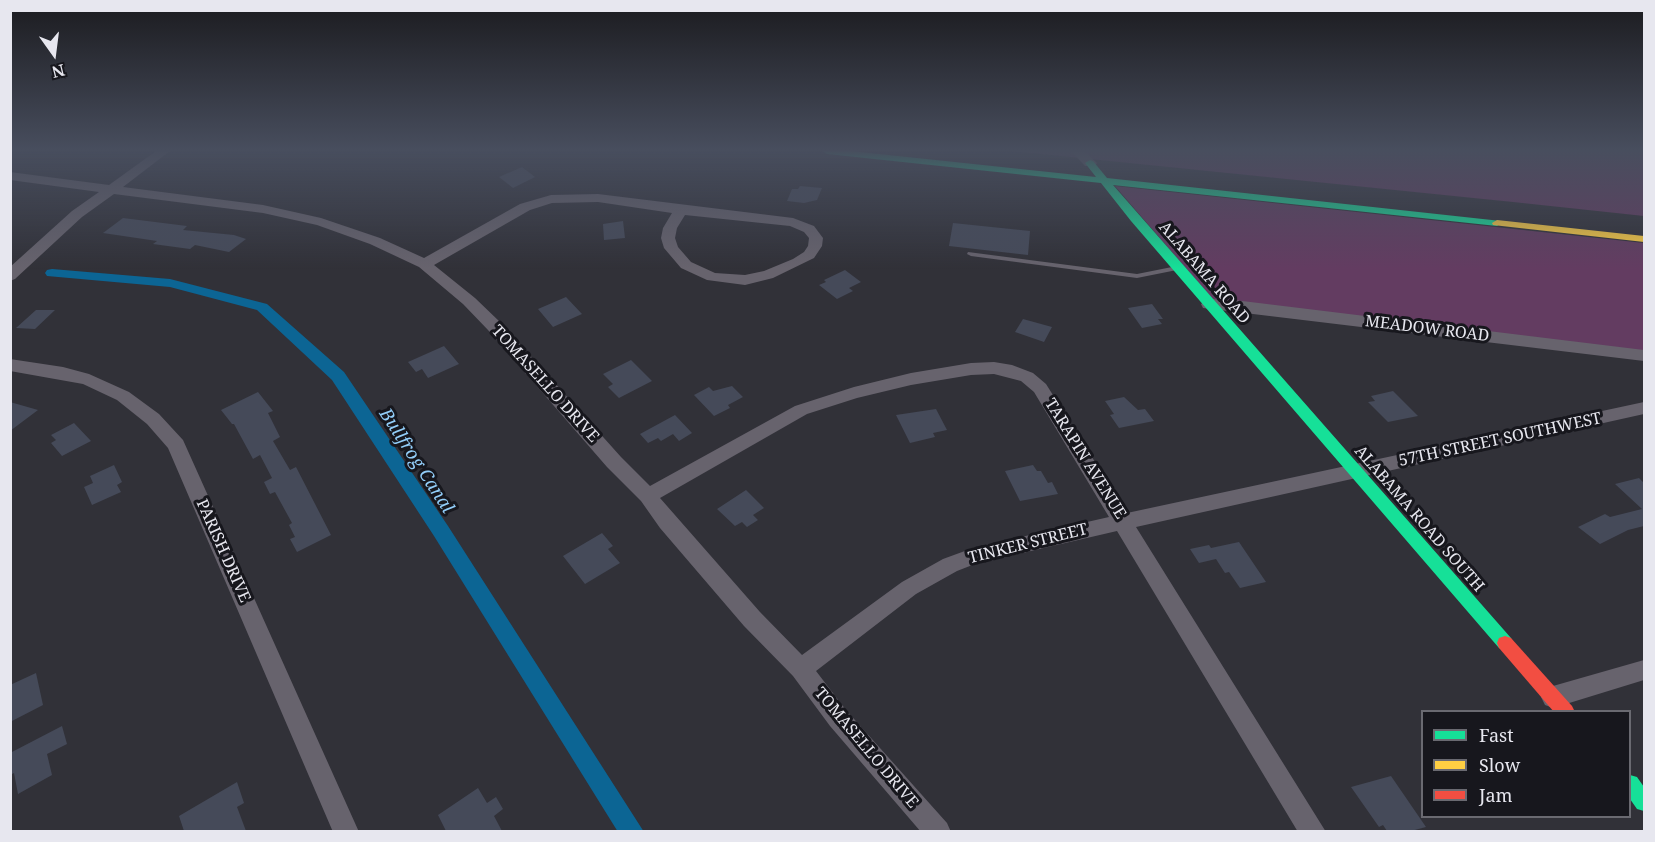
<!DOCTYPE html>
<html>
<head>
<meta charset="utf-8">
<style>
  body { margin:0 }
  #map { position:relative; width:1655px; height:842px; overflow:hidden; background:#313138; font-family:"Noto Serif",serif }
  canvas { display:block }
  .frame { position:absolute; inset:0; border:12px solid #e7e7ef; pointer-events:none }
  .legend { position:absolute; left:1421px; top:710px; width:210px; height:108px; box-sizing:border-box; background:#17171d; border:2px solid #6a6a71; margin:0; padding:8px 10px; list-style:none; font-size:18px; color:#e7e7ef }
  .legend li { display:flex; align-items:center; gap:12px; height:30px }
  .legend b { width:30px; border:2px solid #6a6a71 }
  .north { position:absolute; left:24px; top:24px; width:60px; height:60px; -webkit-text-stroke:4px #17171d; paint-order:stroke; rotate:166deg; font-size:16px; font-weight:700; line-height:24px; text-align:center; color:#e7e7ef }
  .north::after { content:''; display:block; margin:auto; width:21px; height:27px; background:#e7e7ef; clip-path:polygon(50% 0,100% 100%,50% 72%,0 100%) }
</style>
</head>
<body>
<div id="map">
<canvas width="1655" height="842"></canvas>
<div class="frame"></div>
<ul class="legend">
<li><b style="height:8px;background:#16e098"></b>Fast</li>
<li><b style="height:8px;background:#ffcf43"></b>Slow</li>
<li><b style="height:8px;background:#f24e42"></b>Jam</li>
</ul>
<div class="north">N</div>
</div>
<script>
const context = document.querySelector('canvas').getContext('2d');
context.lineJoin = 'round';
function fill(path, color) { context.fillStyle = color; context.fill(path, 'evenodd'); }
const shape = rows => new Path2D(rows.map(r => 'M' + r).join(''));
function write(font, color, halo, rows, align = 'center') {
  context.font = font + ' "Noto Serif",serif'; context.lineWidth = 6; context.setLineDash([]); context.textBaseline = 'middle'; context.strokeStyle = halo; context.fillStyle = color; for (const [text, x, y, turn = 0] of rows) {
    context.save(); context.translate(x, y); context.rotate((+turn || 0) * Math.PI / 180); context.textAlign = isNaN(turn) ? turn : align; if (halo) context.strokeText(text, 0, 0); context.fillText(text, 0, 0); context.restore();
  }
}
fill(shape([
  [1011,151,1644,151,1644,216,1513,202],
  [1115,186,1644,243,1644,353,1221,309]
]), '#633c61');
fill(shape([
  [52,269,170,279,267,304,344,372,448,526,644,832,618,832,434,536,332,380,257,310,170,287,47,276,45,273,47,270,52,269]
]), '#0c6594');
fill(shape([
  [522,167,535,177,513,188,499,177],
  [800,186,822,188,817,200,804,203,787,201,792,189,798,189],
  [123,218,187,226,183,230,234,235,246,239,229,252,195,245,190,249,153,244,157,241,103,233],
  [623,221,625,238,604,240,603,224],
  [953,223,1030,231,1028,255,949,246],
  [845,270,861,282,849,288,853,291,837,299,819,285,826,282,824,280],
  [566,297,582,314,553,327,538,309],
  [1152,304,1163,319,1158,319,1162,324,1142,328,1128,308],
  [36,310,55,310,35,329,16,328],
  [1023,319,1052,327,1044,342,1015,332],
  [444,346,459,364,428,378,422,369,416,372,408,362],
  [631,360,652,381,619,398,608,387,613,384,603,374],
  [732,386,743,397,728,405,730,408,714,416,694,395,709,387,713,391],
  [1393,391,1418,416,1388,422,1368,402,1375,401,1371,396],
  [258,392,273,411,268,413,280,437,273,441,290,470,296,467,331,535,297,552,290,539,295,537,289,525,292,523,275,492,270,494,264,482,272,478,260,455,253,459,234,424,232,424,221,410],
  [1124,397,1138,410,1145,409,1154,421,1119,428,1110,415,1114,414,1105,401],
  [10,402,38,410,10,431],
  [936,409,947,430,933,433,935,437,910,443,896,415],
  [675,415,692,433,679,441,673,434,661,441,658,438,648,443,640,434],
  [74,423,91,441,62,456,51,443,56,440,51,435],
  [114,465,122,482,117,485,121,492,92,505,84,487,93,483,90,476],
  [1033,465,1037,471,1041,471,1048,483,1052,482,1058,494,1020,501,1005,471],
  [1639,478,1644,483,1644,526,1628,530,1600,544,1578,527,1605,514,1610,517,1642,509,1615,484],
  [746,490,764,508,753,515,758,520,747,527,742,522,735,526,717,509],
  [602,533,613,546,608,549,620,563,585,584,563,556],
  [1239,542,1266,582,1240,588,1229,572,1225,573,1216,559,1199,563,1190,549,1209,545,1211,548],
  [36,673,43,705,10,722,10,685],
  [62,726,67,744,47,754,52,775,18,794,14,773,10,775,10,753],
  [1391,776,1426,827,1411,831,1387,831,1383,825,1379,827,1351,787],
  [237,782,244,803,237,807,246,831,184,831,179,816],
  [478,788,487,803,496,797,503,809,494,816,502,831,446,831,438,815]
]), '#454a59');
fill(shape([
  [968,252,1137,274,1177,266,1181,268,1177,270,1137,278,971,256,967,254,968,252]
]), '#67636d');
fill(shape([
  [156,151,170,151,123,187,263,205,321,218,380,238,424,258,520,204,551,195,598,194,793,218,814,226,823,238,822,246,814,258,773,278,745,285,707,280,681,268,664,248,661,238,663,228,672,213,598,202,552,203,530,210,434,265,475,298,500,322,621,457,650,486,795,406,854,387,911,373,971,363,994,362,1012,365,1033,373,1046,384,1127,513,1644,402,1644,414,1136,527,1326,832,1298,832,1117,531,975,564,957,571,916,594,816,671,846,710,947,823,951,832,921,832,830,726,793,676,744,626,660,528,641,501,607,467,488,330,463,304,419,267,370,244,317,225,263,213,114,194,82,217,15,279,10,281,10,267,72,211,99,192,10,180,10,172,109,185,156,151],
  [685,215,790,226,804,232,809,238,808,246,804,252,793,259,764,271,745,275,715,273,691,262,678,247,675,238,677,228,685,215],
  [994,374,1021,381,1034,392,1109,517,973,548,943,559,902,582,802,655,760,612,660,498,807,414,857,398,911,385,971,375,994,374],
  [1071,151,1084,151,1097,163,1095,166,1085,166,1071,151],
  [1209,299,1234,300,1644,350,1644,361,1203,308,1201,304,1209,299],
  [10,359,63,367,89,374,129,392,159,414,183,440,359,832,333,832,168,448,147,424,117,400,83,384,10,371,10,359],
  [1644,660,1644,680,1553,708,1545,705,1541,697,1545,689,1553,686,1644,660]
]), '#67636d');
fill(shape([
  [822,151,851,151,1096,177,1085,163,1090,160,1093,161,1107,178,1501,221,1502,223,1497,226,1113,185,1511,638,1513,643,1511,648,1505,650,1499,648,1131,221,1101,183,827,154,822,151],
  [1630,775,1637,777,1644,787,1644,811,1637,809,1630,799,1630,775]
]), '#16e098');
fill(shape([
  [1497,220,1644,236,1644,242,1493,225,1492,223,1497,220]
]), '#ffcf43');
fill(shape([
  [1505,636,1511,638,1572,706,1575,712,1554,712,1499,648,1497,643,1499,638,1505,636]
]), '#f24e42');
const sky = context.createLinearGradient(0, 0, 0, 269);
sky.addColorStop(0, '#1b1b1f');
sky.addColorStop(0.56, '#484e5e');
sky.addColorStop(1, '#484e5e00');
context.fillStyle = sky;
context.fillRect(0, 0, 1655, 269);
write('16px', '#e7e7ef', '#17171d', [
  ["ALABAMA ROAD",1204,273,49],
  ["MEADOW ROAD",1427,329,7],
  ["TOMASELLO DRIVE",545,384,48],
  ["57TH STREET SOUTHWEST",1500,440,-12],
  ["TARAPIN AVENUE",1085,459,58],
  ["ALABAMA ROAD SOUTH",1419,519,49],
  ["TINKER STREET",1028,544,-14],
  ["PARISH DRIVE",223,551,66],
  ["TOMASELLO DRIVE",866,748,50]
]);
write('italic 18px', '#92cdf8', '#17171d', [
  ["Bullfrog Canal",416,461,57]
]);
</script>
</body>
</html>
